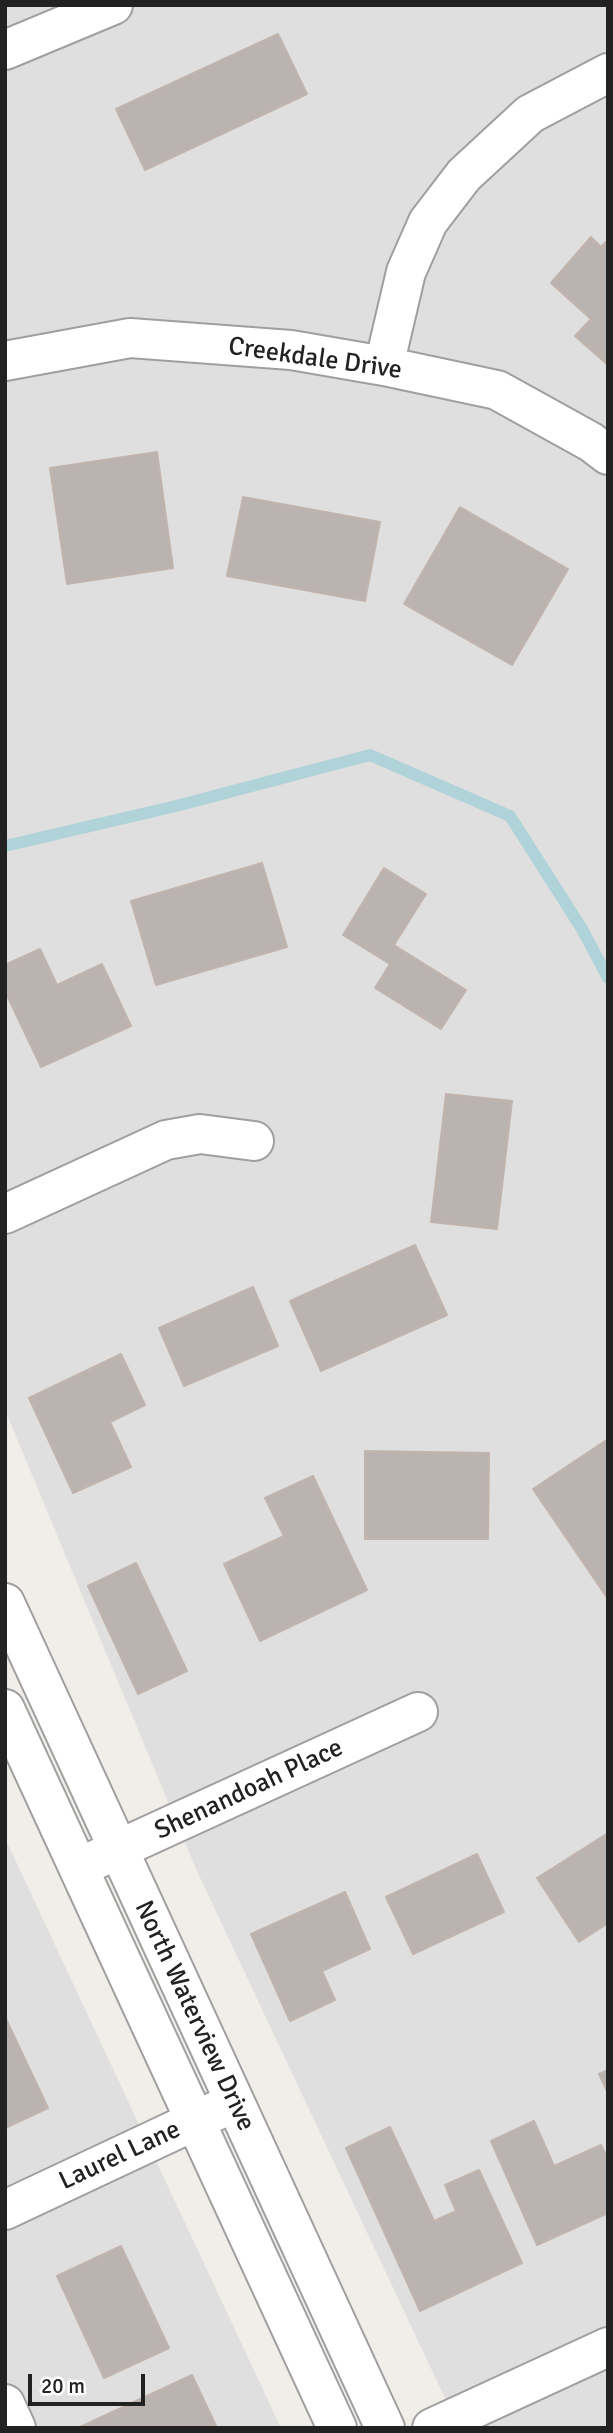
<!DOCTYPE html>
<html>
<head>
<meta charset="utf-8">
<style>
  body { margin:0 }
  #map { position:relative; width:613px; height:2433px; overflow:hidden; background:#f1eeea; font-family:Signika,sans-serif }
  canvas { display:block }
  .frame { position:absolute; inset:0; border:7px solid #222; pointer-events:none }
  .scale { position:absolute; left:28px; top:2374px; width:117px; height:32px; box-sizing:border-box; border:4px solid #222; border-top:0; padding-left:9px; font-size:21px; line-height:24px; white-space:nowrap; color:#222; -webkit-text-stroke:5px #fff; paint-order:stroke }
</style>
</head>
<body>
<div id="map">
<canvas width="613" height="2433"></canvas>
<div class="frame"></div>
<div class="scale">20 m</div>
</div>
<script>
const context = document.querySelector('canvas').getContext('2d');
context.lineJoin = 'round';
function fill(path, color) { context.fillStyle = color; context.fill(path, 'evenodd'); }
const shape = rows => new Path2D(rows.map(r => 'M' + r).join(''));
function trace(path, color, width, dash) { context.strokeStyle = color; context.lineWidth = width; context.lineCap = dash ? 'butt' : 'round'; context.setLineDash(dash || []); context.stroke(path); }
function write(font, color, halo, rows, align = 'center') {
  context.font = font + ' Signika,sans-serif'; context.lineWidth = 5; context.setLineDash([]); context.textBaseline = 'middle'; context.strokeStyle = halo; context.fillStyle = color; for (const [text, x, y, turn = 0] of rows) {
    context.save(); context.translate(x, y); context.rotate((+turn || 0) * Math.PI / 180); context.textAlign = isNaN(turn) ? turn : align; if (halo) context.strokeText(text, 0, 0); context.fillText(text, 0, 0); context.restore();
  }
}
fill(shape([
  [5,5,608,5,608,2428,459,2428,196,1869,5,1410],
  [5,1838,281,2428,5,2428]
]), '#e0dfdf');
trace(shape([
  [5,846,176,806,370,755,510,816,582,929,608,978]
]), '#b0d3d9', 12);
const building = shape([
  [278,34,307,94,145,170,116,109,278,34],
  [591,237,601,247,608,240,608,365,575,336,591,319,551,283,591,237],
  [157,452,173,568,67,584,50,468,157,452],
  [243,497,380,522,365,601,227,576,243,497],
  [460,507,568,569,512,665,404,604,460,507],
  [262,863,287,947,156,985,131,901,262,863],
  [384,868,426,894,394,945,466,990,441,1029,375,988,390,964,343,935,384,868],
  [40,949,57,985,102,964,131,1026,41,1067,5,991,5,965,40,949],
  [446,1094,512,1101,497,1229,431,1222,446,1094],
  [415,1245,447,1315,321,1371,290,1301,415,1245],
  [253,1287,278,1346,184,1386,159,1328,253,1287],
  [121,1354,145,1405,110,1422,131,1467,73,1493,29,1398,121,1354],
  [608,1439,608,1599,533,1489,608,1439],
  [365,1451,489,1453,488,1539,365,1539,365,1451],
  [313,1476,367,1590,260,1641,224,1564,284,1536,265,1498,313,1476],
  [136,1563,187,1671,138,1694,88,1586,136,1563],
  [608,1833,608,1923,579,1942,537,1878,608,1833],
  [477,1854,504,1912,413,1954,386,1897,477,1854],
  [345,1892,370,1949,322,1971,335,2000,290,2021,251,1934,345,1892],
  [5,2017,48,2108,5,2128,5,2017],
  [608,2070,608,2093,599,2074,608,2070],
  [534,2121,554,2166,601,2145,608,2159,608,2213,537,2245,491,2141,534,2121],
  [390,2127,434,2221,456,2211,445,2185,479,2170,522,2263,420,2311,346,2148,390,2127],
  [121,2246,169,2348,104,2378,57,2276,121,2246],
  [192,2375,217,2428,78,2428,192,2375]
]);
fill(building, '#bab3af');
trace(building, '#c1b4ad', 2);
const minor = shape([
  [5,50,113,5],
  [5,361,130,338,291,350,384,366,497,390,591,442,608,455],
  [384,366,406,272,428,222,464,175,530,114,608,73],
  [5,1214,166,1140,200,1134,254,1141],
  [5,1603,385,2428],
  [5,1709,337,2428],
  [95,1860,418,1712],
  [5,2210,220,2109],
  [5,2404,16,2428],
  [432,2428,608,2347]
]);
trace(minor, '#9f9f9f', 42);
trace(minor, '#fff', 38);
write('26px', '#222', '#fff', [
  ["Creekdale Drive",315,359,8],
  ["Shenandoah Place",249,1790,-25],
  ["North Waterview Drive",194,2016,65],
  ["Laurel Lane",120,2156,-25]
]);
</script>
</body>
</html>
